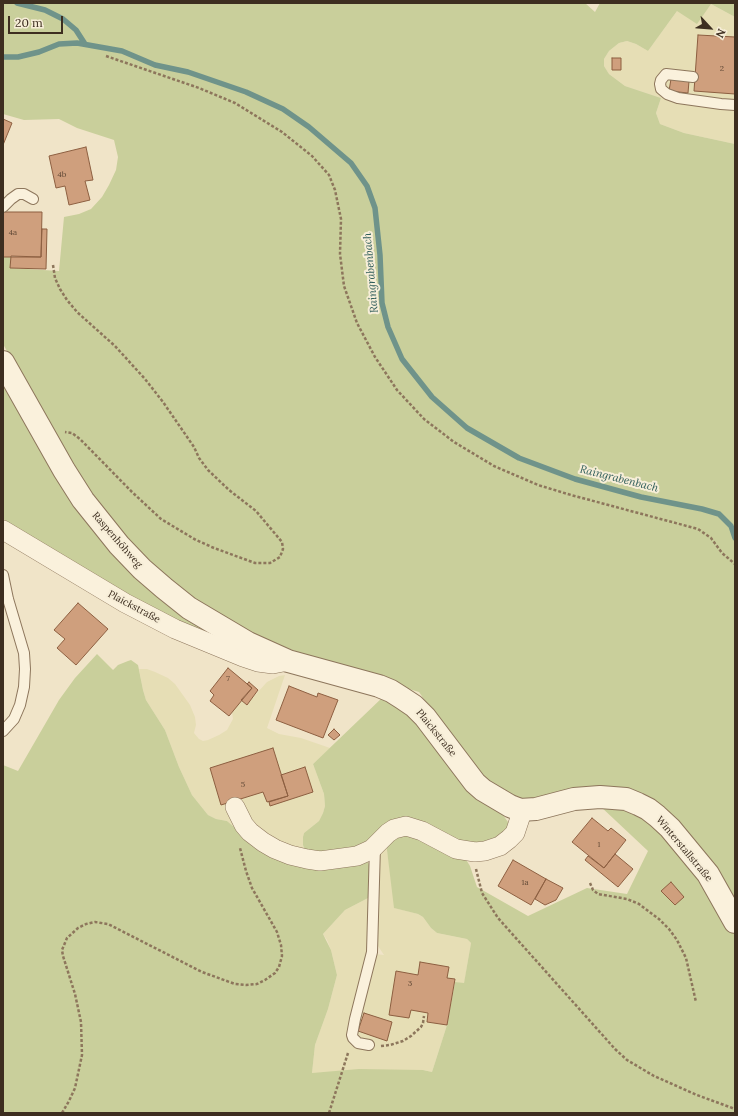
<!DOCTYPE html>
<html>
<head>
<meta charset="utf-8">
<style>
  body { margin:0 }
  #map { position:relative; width:738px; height:1116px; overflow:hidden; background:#f0e4c8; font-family:Lora,serif }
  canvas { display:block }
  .frame { position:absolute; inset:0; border:4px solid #3d2e20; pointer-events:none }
  .north { position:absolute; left:690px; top:8px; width:40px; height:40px; -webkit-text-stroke:3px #f7eed8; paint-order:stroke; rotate:116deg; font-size:11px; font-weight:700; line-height:16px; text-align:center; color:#3d2e20 }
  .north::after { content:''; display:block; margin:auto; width:14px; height:18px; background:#3d2e20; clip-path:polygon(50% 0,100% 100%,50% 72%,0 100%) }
  .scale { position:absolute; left:8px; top:16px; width:55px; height:18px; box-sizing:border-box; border:2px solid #3d2e20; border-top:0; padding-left:5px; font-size:12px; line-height:14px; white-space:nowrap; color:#3d2e20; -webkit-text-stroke:3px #f7eed8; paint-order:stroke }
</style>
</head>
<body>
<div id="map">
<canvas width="738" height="1116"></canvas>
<div class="frame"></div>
<div class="north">N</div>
<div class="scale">20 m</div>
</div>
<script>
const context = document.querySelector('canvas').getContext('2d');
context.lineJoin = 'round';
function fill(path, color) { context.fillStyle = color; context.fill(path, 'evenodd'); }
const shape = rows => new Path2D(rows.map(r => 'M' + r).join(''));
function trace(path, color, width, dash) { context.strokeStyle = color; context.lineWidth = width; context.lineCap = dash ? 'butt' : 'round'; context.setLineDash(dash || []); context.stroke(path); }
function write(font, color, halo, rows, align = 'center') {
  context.font = font + ' Lora,serif'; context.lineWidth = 4; context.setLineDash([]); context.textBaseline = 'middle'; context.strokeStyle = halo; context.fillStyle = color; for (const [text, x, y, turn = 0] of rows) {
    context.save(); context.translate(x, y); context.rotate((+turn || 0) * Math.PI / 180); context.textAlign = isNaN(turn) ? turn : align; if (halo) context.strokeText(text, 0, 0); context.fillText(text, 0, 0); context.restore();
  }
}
fill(shape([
  [711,4,735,17,735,144,684,133,660,124,656,113,661,98,625,86,609,74,604,66,604,59,609,51,619,43,627,41,636,44,648,51,677,11],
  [139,669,147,669,155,672,168,678,175,684,190,705,195,717,196,725,194,733,199,739,203,741,208,740,219,735,227,730,233,719,232,712,241,700,247,704,267,682,279,676,285,675,267,728,279,734,301,738,330,748,313,764,324,794,325,806,323,813,319,821,304,833,303,837,303,845,305,851,248,839,227,821,216,819,208,815,192,795,179,767,165,730,146,700,143,690],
  [386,842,395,908,418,914,423,917,431,928,437,933,467,939,471,943,464,984,455,982,447,1025,432,1072,423,1070,312,1073,315,1045,328,1009,337,975,331,950,327,940,323,934,345,910,370,897,369,943,367,953,384,955,378,946,377,938,379,860,381,852]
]), '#e6deb5');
fill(shape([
  [3,3,585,3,595,12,600,3,735,3,735,17,711,4,697,24,677,11,648,51,636,44,627,41,619,43,609,51,604,59,604,66,609,74,625,86,661,98,656,113,660,124,684,133,735,144,735,1113,3,1113,3,765,18,771,59,700,75,678,97,654,113,670,118,665,128,661,131,660,138,665,143,690,146,700,165,730,179,767,192,795,208,815,216,819,227,821,248,839,368,862,369,865,370,897,345,910,323,934,331,950,337,975,328,1009,315,1045,312,1073,359,1069,423,1070,432,1072,447,1025,455,982,464,983,471,943,467,939,437,933,431,928,423,917,418,914,394,908,386,842,402,833,465,858,470,866,477,887,528,916,587,888,627,894,648,851,599,805,541,798,527,799,509,797,470,766,419,692,335,667,255,635,209,612,129,545,75,472,3,344,3,257,11,256,11,268,59,271,64,217,79,214,91,209,102,197,109,185,116,170,118,157,114,140,77,128,59,119,24,120,3,114],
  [3,375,62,487,109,551,157,593,201,624,222,644,89,574,3,519],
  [384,696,406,709,500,811,508,822,508,827,502,837,478,848,427,828,331,854,305,851,303,845,303,837,304,833,319,821,323,813,325,806,324,794,313,764]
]), '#c9cf9b');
trace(shape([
  [17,3,45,10,63,19,76,30,85,44],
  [3,57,18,57,39,52,59,44,77,43,122,51,155,65,188,72,246,92,283,109,309,127,351,163,367,186,375,208,380,255,382,303,388,327,402,359,432,397,467,428,519,458,575,479,641,497,702,509,719,514,731,526,735,538]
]), '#6f938a', 5.5);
const building = shape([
  [698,35,735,37,735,94,694,91,698,35],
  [612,58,621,58,621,70,612,70,612,58],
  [671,79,689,81,688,93,669,91,671,79],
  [3,119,12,123,3,145,3,119],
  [86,147,93,180,85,181,90,200,69,205,65,186,56,188,49,156,86,147],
  [3,212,42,212,41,257,3,257,3,212],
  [42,229,47,229,46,269,10,268,11,256,41,257,42,229],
  [78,603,108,629,76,665,57,648,65,639,54,630,78,603],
  [228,668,252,688,229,716,210,701,214,695,210,691,228,668],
  [249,682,258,690,247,705,241,700,252,688,247,684,249,682],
  [289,686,317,697,318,693,338,700,323,738,276,720,289,686],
  [334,729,340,735,334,740,328,735,334,729],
  [273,748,288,796,267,802,263,792,221,805,210,768,273,748],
  [305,767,313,792,270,806,269,802,288,796,281,775,305,767],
  [592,818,608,831,611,828,626,840,604,868,572,842,592,818],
  [615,854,633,869,618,887,585,860,588,856,604,868,615,854],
  [513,860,546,879,531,905,498,886,513,860],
  [546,879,563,888,556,900,545,905,535,899,546,879],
  [671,882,684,897,675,905,661,891,671,882],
  [420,962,449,967,447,978,455,979,447,1025,427,1022,428,1013,411,1010,409,1018,389,1015,396,971,418,975,420,962],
  [364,1013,392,1022,387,1041,358,1031,364,1013]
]);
fill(building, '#cf9f7d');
trace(building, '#8d5f41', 1);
const service = shape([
  [693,77,666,74,661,80,660,84,661,89,667,94,678,98,721,104,735,105],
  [3,207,11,199,18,194,24,194,33,199],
  [3,575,8,599,24,653,25,669,24,687,20,705,14,719,3,731],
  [369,1045,358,1043,353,1038,352,1035,355,1019,372,952,375,846]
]);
const minor = shape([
  [3,530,125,603,175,629,243,657,258,662,273,664,288,661],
  [235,807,244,825,250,832,263,842,275,849,290,855,307,859,320,861,357,856,366,852,372,849,388,833,394,829,406,826,422,831,456,849,475,852,485,851,500,846,509,839,515,833,520,818,520,810]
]);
const tertiary = shape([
  [3,362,64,470,83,500,119,545,142,569,164,588,189,608,248,643,288,661,379,686,391,691,402,698,414,706,425,717,475,783,483,790,510,806,520,810,536,809,574,799,600,797,626,799,638,804,648,809,657,816,670,828,708,874,735,922]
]);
trace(service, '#8d765c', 12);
trace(minor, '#8d765c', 20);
trace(tertiary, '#8d765c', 24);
trace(shape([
  [106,56,199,88,235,103,282,132,312,156,329,175,335,190,341,219,340,254,344,286,357,323,375,357,397,390,424,419,454,442,494,466,538,485,571,495,698,529,711,538,722,553,735,564],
  [53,265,55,278,60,289,67,300,77,312,115,346,145,379,163,402,194,447,199,458,208,470,229,490,256,511,282,542,283,549,280,557,270,563,255,563,214,548,196,540,161,519,132,492,80,439,72,433,65,432],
  [476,869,482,893,498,918,615,1049,627,1060,654,1076,697,1095,735,1109],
  [590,883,593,890,598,894,627,899,639,904,659,919,669,929,677,940,686,958,696,1002],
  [381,1046,390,1045,403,1041,411,1036,421,1027,423,1023,424,1016],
  [62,1113,69,1101,75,1088,82,1055,81,1022,75,994,63,956,62,950,67,938,78,928,86,924,95,922,108,924,202,972,235,984,246,985,257,984,265,980,275,973,279,967,282,956,281,945,277,932,252,888,246,871,240,848],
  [329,1113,348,1053]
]), '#8d765c', 2.5, [3, 2]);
trace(service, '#faf1dc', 10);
trace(minor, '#faf1dc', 19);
trace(tertiary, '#faf1dc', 22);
write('8px', '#624a37', null, [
  ["2",722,69],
  ["4b",62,175],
  ["4a",13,233],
  ["7",228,679],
  ["5",243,785],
  ["1",599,845],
  ["1a",525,883],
  ["3",410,984]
]);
write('10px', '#3d2e20', '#f7eed8', [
  ["Raspenhöhweg",117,540,49],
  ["Plaickstraße",134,607,28],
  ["Plaickstraße",436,733,51],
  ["Winterstallstraße",684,849,50]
]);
write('italic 11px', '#2f5d5a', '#f7eed8', [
  ["Raingrabenbach",371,273,-95],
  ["Raingrabenbach",619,479,14]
]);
</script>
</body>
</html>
